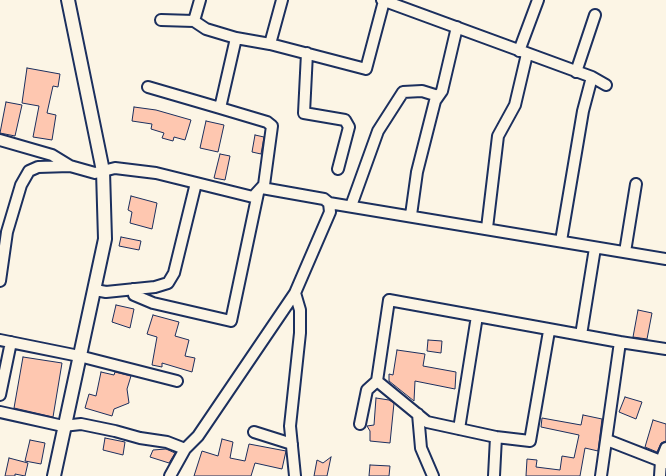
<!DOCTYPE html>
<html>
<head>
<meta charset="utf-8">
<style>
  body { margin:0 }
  canvas { display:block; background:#fcf5e5 }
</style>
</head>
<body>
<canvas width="666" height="476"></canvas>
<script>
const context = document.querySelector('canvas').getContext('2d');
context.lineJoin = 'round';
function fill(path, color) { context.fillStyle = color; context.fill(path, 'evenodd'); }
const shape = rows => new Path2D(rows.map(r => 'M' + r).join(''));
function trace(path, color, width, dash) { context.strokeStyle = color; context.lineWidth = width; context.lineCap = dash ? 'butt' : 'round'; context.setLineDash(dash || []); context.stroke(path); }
const building = shape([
  [27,68,60,74,58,87,53,86,47,113,56,115,52,140,33,137,39,106,22,103,27,68],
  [6,102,22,105,15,136,0,133,6,102],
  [134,107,156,110,191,120,185,140,174,137,173,141,162,138,164,133,151,129,152,124,132,121,134,107],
  [206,121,224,125,218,152,200,148,206,121],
  [255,135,264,137,261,154,252,152,255,135],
  [220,154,230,156,225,180,214,178,220,154],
  [131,196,157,203,152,229,130,223,132,212,128,210,131,196],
  [121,237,141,241,139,250,119,246,121,237],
  [116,305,134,309,130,328,112,322,116,305],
  [638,310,652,313,647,339,633,337,638,310],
  [153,315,179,322,175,336,189,340,185,356,195,358,192,372,162,363,162,367,152,365,157,337,147,334,153,315],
  [428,340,442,341,441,353,427,351,428,340],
  [397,350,425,354,423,366,456,372,455,389,415,381,414,401,389,381,389,374,393,375,397,350],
  [23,357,62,363,53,417,14,408,23,357],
  [101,372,114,375,115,372,131,376,127,389,129,403,114,409,112,416,85,408,89,394,96,396,101,372],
  [625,397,642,402,636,419,619,412,625,397],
  [376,398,389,400,394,403,390,443,370,441,370,431,367,426,374,425,376,398],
  [583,415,602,419,598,451,585,448,580,476,526,476,527,459,537,460,536,467,560,470,562,456,574,458,579,435,541,427,542,418,581,425,583,415],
  [653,420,666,424,666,441,661,443,657,452,645,447,653,420],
  [105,438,125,442,123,455,103,450,105,438],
  [222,439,233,442,230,458,245,461,249,444,286,451,282,469,255,463,251,476,194,476,202,451,218,456,222,439],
  [30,440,45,443,41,464,25,461,30,440],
  [166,449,175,453,169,463,150,457,153,450,166,449],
  [331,457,327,476,314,476,317,460,323,463,331,457],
  [9,458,28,463,25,476,15,474,15,476,5,476,9,458],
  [370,465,390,466,389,476,369,476,370,465]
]);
fill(building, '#fec7b0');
trace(building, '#1b2f5e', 1);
const minor = shape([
  [382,0,592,77,606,85],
  [161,20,194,21,200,0],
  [236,38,270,44,282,0],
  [270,44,366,69,384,1],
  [519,51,538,0],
  [307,53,304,113,345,120,349,127,338,169],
  [576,72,595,15],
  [148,87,220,108,236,38,206,29,194,21],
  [0,140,52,155,70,166],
  [329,203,666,259],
  [351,206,378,131,403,92,422,91,438,96],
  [411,215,417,172,435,101,442,91,457,27],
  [487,228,498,136,515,105,527,54],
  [561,241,583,111,592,77],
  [625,252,636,184],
  [0,281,7,232,21,185,29,171,38,167,70,166,95,173,115,168,156,173,253,197,264,185,272,126,267,122,220,108],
  [133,289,134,295,153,303,231,321,258,193],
  [95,290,106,292,155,287,168,283,174,273,196,183],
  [295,293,300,310,300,333,290,426,295,476],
  [549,331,530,441,496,437,427,422,377,381,389,300,620,342],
  [581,335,595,248],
  [0,340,79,356,177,381],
  [0,395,11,342],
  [0,412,63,426,81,424,115,431,140,438,167,442,185,449],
  [418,414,421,448,433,476],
  [360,424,367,390,377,381],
  [459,429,477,316],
  [254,432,292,444],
  [607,440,666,463],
  [170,476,185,449,198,436,295,293,330,212,329,203,324,199,262,188],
  [494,476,496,437],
  [601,476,620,342,666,349],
  [660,476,661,461,666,448]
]);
const tertiary = shape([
  [54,476,105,239,103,171,68,0]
]);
trace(minor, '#1b2f5e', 14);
trace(tertiary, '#1b2f5e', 16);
trace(minor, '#fcf5e5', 10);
trace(tertiary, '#fcf5e5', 12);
</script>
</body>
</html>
